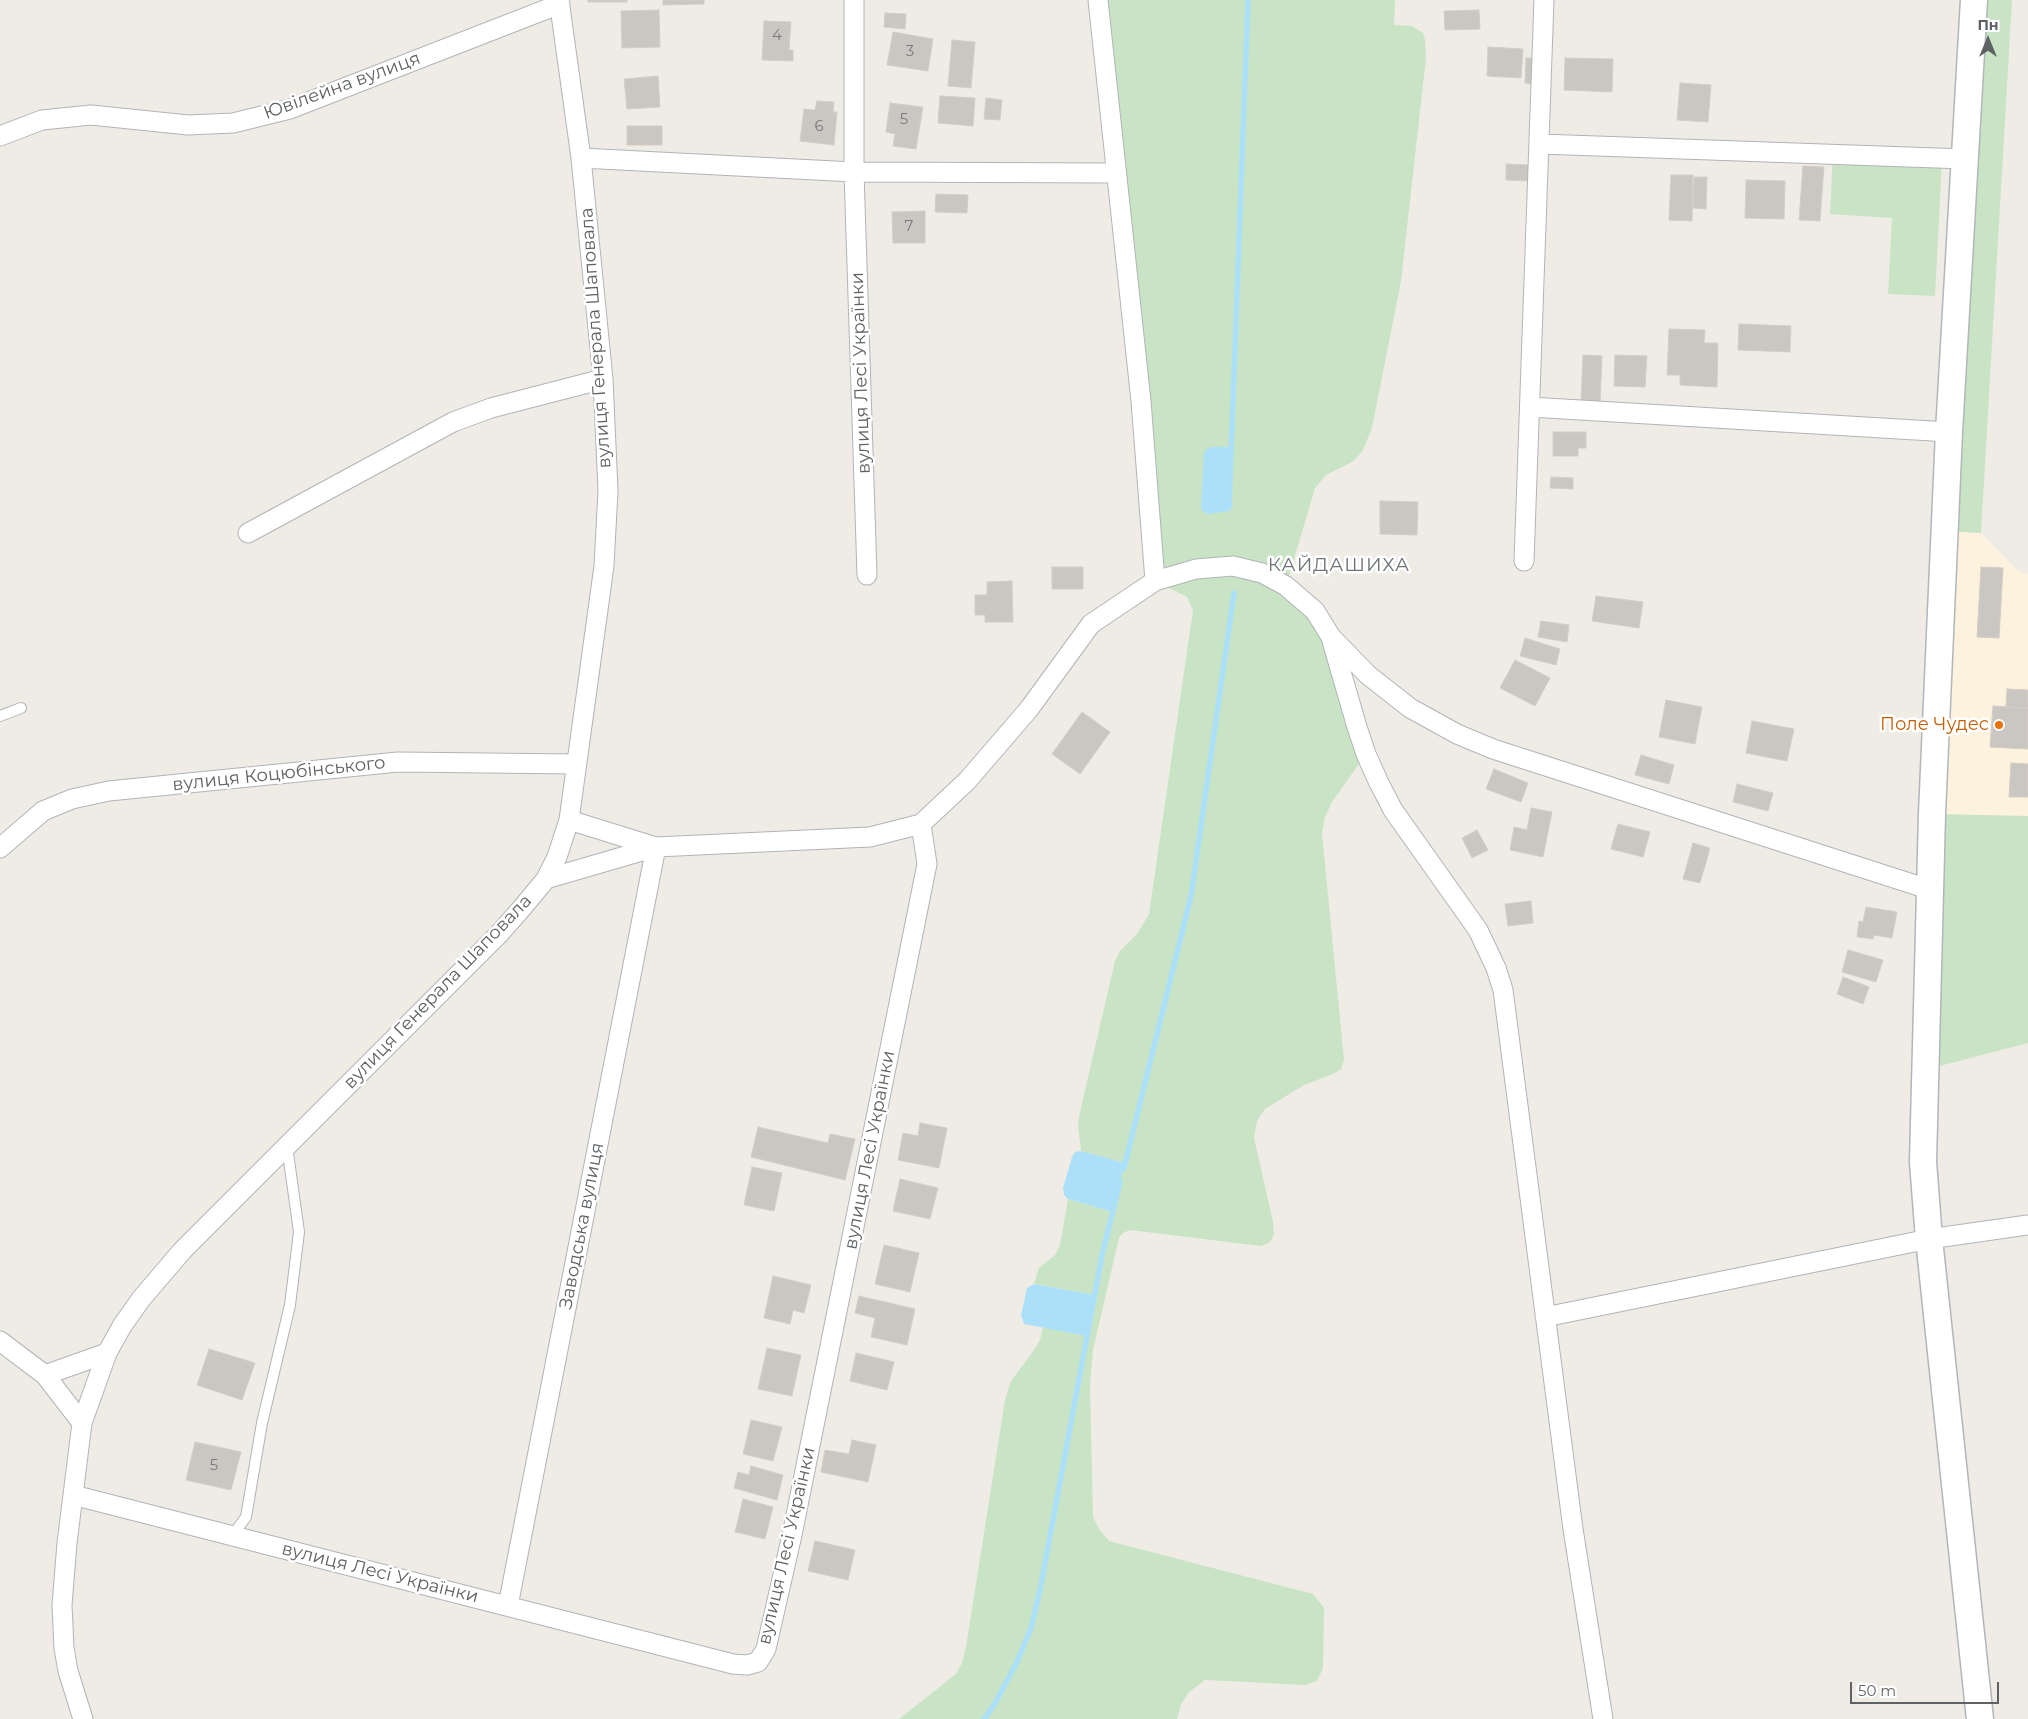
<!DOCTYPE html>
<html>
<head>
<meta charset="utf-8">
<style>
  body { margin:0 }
  #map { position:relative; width:2028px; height:1719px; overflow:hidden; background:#efece6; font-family:Montserrat,sans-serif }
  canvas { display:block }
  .north { position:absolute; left:1963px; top:15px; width:50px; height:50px; -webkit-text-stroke:4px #fff; paint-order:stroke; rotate:0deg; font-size:14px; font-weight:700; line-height:20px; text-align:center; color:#5e6265 }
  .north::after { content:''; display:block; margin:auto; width:18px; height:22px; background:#5e6265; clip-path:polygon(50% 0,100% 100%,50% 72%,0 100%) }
  .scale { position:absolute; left:1850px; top:1682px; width:149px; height:22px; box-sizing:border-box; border:2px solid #5e6265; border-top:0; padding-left:6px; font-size:15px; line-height:18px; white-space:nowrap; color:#5e6265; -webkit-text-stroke:4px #fff; paint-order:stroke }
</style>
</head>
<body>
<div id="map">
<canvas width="2028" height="1719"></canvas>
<div class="north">Пн</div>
<div class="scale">50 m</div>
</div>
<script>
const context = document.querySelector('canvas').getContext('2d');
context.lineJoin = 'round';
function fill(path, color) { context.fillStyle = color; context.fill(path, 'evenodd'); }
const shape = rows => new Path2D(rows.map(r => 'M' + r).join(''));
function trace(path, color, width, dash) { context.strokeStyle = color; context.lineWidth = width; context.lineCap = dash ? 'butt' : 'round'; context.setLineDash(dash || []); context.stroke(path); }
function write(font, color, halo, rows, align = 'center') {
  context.font = font + ' Montserrat,sans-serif'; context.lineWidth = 5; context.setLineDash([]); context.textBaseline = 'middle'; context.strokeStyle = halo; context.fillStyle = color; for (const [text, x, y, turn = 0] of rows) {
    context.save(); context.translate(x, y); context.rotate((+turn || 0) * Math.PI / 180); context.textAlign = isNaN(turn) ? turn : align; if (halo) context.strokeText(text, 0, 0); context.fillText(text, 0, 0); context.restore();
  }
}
fill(shape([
  [1945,531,1981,533,2020,573,2028,574,2028,816,1932,814]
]), '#fcf2de');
fill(shape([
  [1098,0,1395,0,1394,25,1412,26,1423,33,1425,40,1426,58,1401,281,1372,428,1362,452,1352,462,1326,475,1315,488,1286,586,1315,611,1366,754,1332,802,1325,817,1322,833,1344,1060,1341,1069,1333,1074,1304,1085,1265,1109,1257,1121,1254,1138,1273,1222,1274,1235,1269,1243,1261,1246,1130,1230,1123,1233,1119,1238,1093,1350,1090,1385,1093,1517,1099,1529,1109,1541,1313,1594,1324,1608,1323,1668,1317,1681,1306,1685,1205,1680,1189,1692,1181,1704,1177,1719,899,1719,956,1674,962,1663,966,1647,1005,1400,1011,1381,1032,1353,1040,1340,1043,1327,1087,1336,1095,1295,1034,1284,1039,1268,1055,1255,1060,1245,1068,1199,1113,1212,1125,1163,1081,1151,1078,1125,1080,1112,1115,961,1120,951,1137,934,1149,914,1193,610,1187,597,1155,581],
  [1974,0,2012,0,1981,533,1945,531],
  [1833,153,1942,160,1935,296,1888,294,1892,218,1830,214],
  [1932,814,2028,816,2028,1043,1924,1070]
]), '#c8e4c4');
fill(shape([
  [1210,447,1232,447,1230,511,1207,514,1203,512,1201,508,1204,452],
  [1081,1151,1125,1163,1113,1212,1068,1199,1064,1195,1063,1188,1072,1157,1075,1152],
  [1034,1284,1095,1295,1087,1336,1024,1324,1021,1315,1027,1288]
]), '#ace0f9');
trace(shape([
  [1229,507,1248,0],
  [1124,1168,1191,896,1234,593],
  [984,1719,994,1705,1017,1662,1031,1628,1040,1590,1102,1255,1120,1182]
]), '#ace0f9', 5.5);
const building = shape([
  [588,0,627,0,627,2,588,2,588,0],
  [663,0,704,0,704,4,663,5,663,0],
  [659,10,660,47,622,48,621,11,659,10],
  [1479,10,1480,29,1445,30,1444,11,1479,10],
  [885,13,906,14,905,29,884,27,885,13],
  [764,21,791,22,789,50,793,50,793,61,762,60,764,21],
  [893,32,933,39,928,71,887,65,893,32],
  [952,40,975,42,971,88,948,86,952,40],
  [1488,47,1523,49,1521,78,1487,76,1488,47],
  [1526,58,1536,58,1535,84,1525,83,1526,58],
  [1565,58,1613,59,1612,92,1564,90,1565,58],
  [658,76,660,107,627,109,624,79,658,76],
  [1680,83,1711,85,1708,122,1677,120,1680,83],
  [940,96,975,98,973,126,938,123,940,96],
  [986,98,1002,100,1000,120,984,119,986,98],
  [817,101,834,102,833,112,837,112,834,145,800,141,804,109,815,110,817,101],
  [890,103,923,107,916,149,893,146,895,134,886,132,890,103],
  [627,126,662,126,662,145,627,145,627,126],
  [1506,164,1528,165,1528,181,1506,180,1506,164],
  [1803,166,1824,167,1820,221,1799,220,1803,166],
  [1671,175,1693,175,1692,221,1669,220,1671,175],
  [1694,177,1707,177,1706,209,1693,208,1694,177],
  [1746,180,1785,181,1784,219,1745,218,1746,180],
  [936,194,968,195,967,213,935,212,936,194],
  [925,211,925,243,893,243,892,212,925,211],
  [1739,324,1791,326,1790,352,1738,350,1739,324],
  [1669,329,1705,330,1704,343,1718,343,1717,387,1680,385,1680,375,1667,375,1669,329],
  [1583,355,1602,356,1600,404,1581,403,1583,355],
  [1615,355,1647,356,1645,387,1614,386,1615,355],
  [1553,432,1586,432,1586,448,1578,448,1578,456,1553,456,1553,432],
  [1551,477,1573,478,1573,489,1550,488,1551,477],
  [1380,501,1418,502,1417,535,1380,534,1380,501],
  [1052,567,1083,567,1083,589,1052,589,1052,567],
  [1981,567,2003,568,1999,638,1977,637,1981,567],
  [1012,581,1013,622,985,622,985,615,975,615,975,595,987,595,987,582,1012,581],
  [1596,596,1643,602,1639,628,1592,621,1596,596],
  [1541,621,1569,625,1567,642,1538,637,1541,621],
  [1525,638,1560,649,1556,665,1520,656,1525,638],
  [1515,660,1550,678,1535,706,1500,688,1515,660],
  [2007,689,2028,690,2028,708,2006,707,2007,689],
  [1666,700,1702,707,1695,744,1659,737,1666,700],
  [1993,706,2028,708,2028,749,1990,747,1993,706],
  [1082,712,1110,732,1080,774,1052,754,1082,712],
  [1752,721,1794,729,1787,761,1746,753,1752,721],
  [1641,755,1674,765,1669,784,1635,775,1641,755],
  [2011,763,2028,764,2028,797,2009,797,2011,763],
  [1494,769,1528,783,1521,802,1486,789,1494,769],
  [1737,784,1773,793,1768,811,1733,802,1737,784],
  [1531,808,1552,812,1543,857,1510,850,1514,827,1527,830,1531,808],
  [1618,824,1650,832,1643,857,1611,849,1618,824],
  [1477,830,1488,850,1472,858,1462,838,1477,830],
  [1693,843,1710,848,1700,883,1683,879,1693,843],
  [1531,901,1533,923,1508,926,1505,904,1531,901],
  [1866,907,1897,912,1892,938,1874,935,1873,939,1857,937,1859,921,1863,922,1866,907],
  [1848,950,1883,960,1876,982,1842,972,1848,950],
  [1843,977,1869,987,1863,1004,1837,994,1843,977],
  [920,1123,947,1128,939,1168,898,1160,903,1133,918,1136,920,1123],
  [758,1127,828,1143,830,1134,855,1139,845,1180,751,1157,758,1127],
  [752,1167,782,1173,774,1211,744,1205,752,1167],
  [900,1179,938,1188,930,1219,893,1211,900,1179],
  [884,1245,919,1253,910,1292,875,1284,884,1245],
  [773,1276,811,1285,804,1313,793,1310,790,1324,764,1318,773,1276],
  [859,1296,915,1309,907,1345,871,1337,875,1318,855,1313,859,1296],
  [767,1348,801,1355,792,1396,758,1389,767,1348],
  [209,1349,255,1363,242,1400,197,1385,209,1349],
  [856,1353,894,1362,887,1390,850,1381,856,1353],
  [751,1420,782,1427,773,1461,743,1454,751,1420],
  [852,1440,876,1445,868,1482,821,1472,825,1450,849,1454,852,1440],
  [195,1442,241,1452,231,1490,186,1480,195,1442],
  [751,1466,783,1475,777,1500,734,1488,738,1472,749,1475,751,1466],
  [743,1499,773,1507,765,1539,735,1532,743,1499],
  [815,1541,855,1550,848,1580,808,1571,815,1541]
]);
fill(building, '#cac7c2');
trace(building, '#d3cdc5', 1);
const service = shape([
  [0,716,21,708],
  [232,1536,246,1517,262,1423,290,1305,299,1232,287,1146]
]);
const minor = shape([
  [854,0,854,172,867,575],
  [1098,0,1141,401,1155,581],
  [0,136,42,120,91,115,188,125,233,123,290,109,560,4],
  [1540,144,1965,159],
  [581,158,854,172,1116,173],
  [1530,407,1949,432],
  [248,533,453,422,491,408,603,379],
  [1524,561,1544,0],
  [1332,641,1357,727,1366,754,1379,783,1393,810,1478,930,1496,968,1503,990,1573,1529,1603,1719],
  [0,848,43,811,72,799,109,791,398,762,575,764],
  [546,879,656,847,870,837,921,824,967,781,1029,709,1091,624,1155,581,1196,569,1233,566,1262,573,1286,586,1315,611,1331,637,1368,675,1410,708,1457,734,1493,749,1928,889],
  [1545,1317,1929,1239,2028,1225],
  [0,1341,45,1375,82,1423],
  [45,1375,107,1353],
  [73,1495,733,1664,747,1665,758,1662,766,1649,792,1535,927,864,921,824],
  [508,1606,656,847,569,820],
  [83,1719,68,1671,64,1648,62,1605,67,1543,82,1423,107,1353,122,1326,141,1299,182,1251,499,934,522,908,546,879,557,857,569,820,604,566,608,491,603,379,581,158,559,0]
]);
const secondary = shape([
  [1974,0,1949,432,1932,814,1923,1162,1929,1239,1980,1719]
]);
trace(service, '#b1b4b7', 12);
trace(minor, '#b1b4b7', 21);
trace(secondary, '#b2b6ba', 29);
trace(service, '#fff', 10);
trace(minor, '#fff', 19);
trace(secondary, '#fff', 26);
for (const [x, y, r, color] of [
  [1999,725,5,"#e8710a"]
]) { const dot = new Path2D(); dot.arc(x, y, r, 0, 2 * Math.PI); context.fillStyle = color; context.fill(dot); trace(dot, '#fff', 2); }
write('15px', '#797b7c', null, [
  ["4",777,36],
  ["3",910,52],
  ["5",904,120],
  ["6",819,127],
  ["7",909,227],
  ["5",214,1466]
]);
write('18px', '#5e6265', '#fff', [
  ["Ювілейна вулиця",342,86,-20],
  ["вулиця Генерала Шаповала",596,338,-94],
  ["вулиця Лесі Українки",861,373,-92],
  ["вулиця Коцюбінського",279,774,-6],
  ["вулиця Генерала Шаповала",438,992,-46],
  ["вулиця Лесі Українки",870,1150,-79],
  ["Заводська вулиця",582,1226,-79],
  ["вулиця Лесі Українки",787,1546,-77],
  ["вулиця Лесі Українки",380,1573,14]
]);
write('18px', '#c56008', '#fff', [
  ["Поле Чудес",1989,725]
], 'right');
context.letterSpacing = '1px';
write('19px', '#6f7477', '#fff', [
  ["КАЙДАШИХА",1339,565]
]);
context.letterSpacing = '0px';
</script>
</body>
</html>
